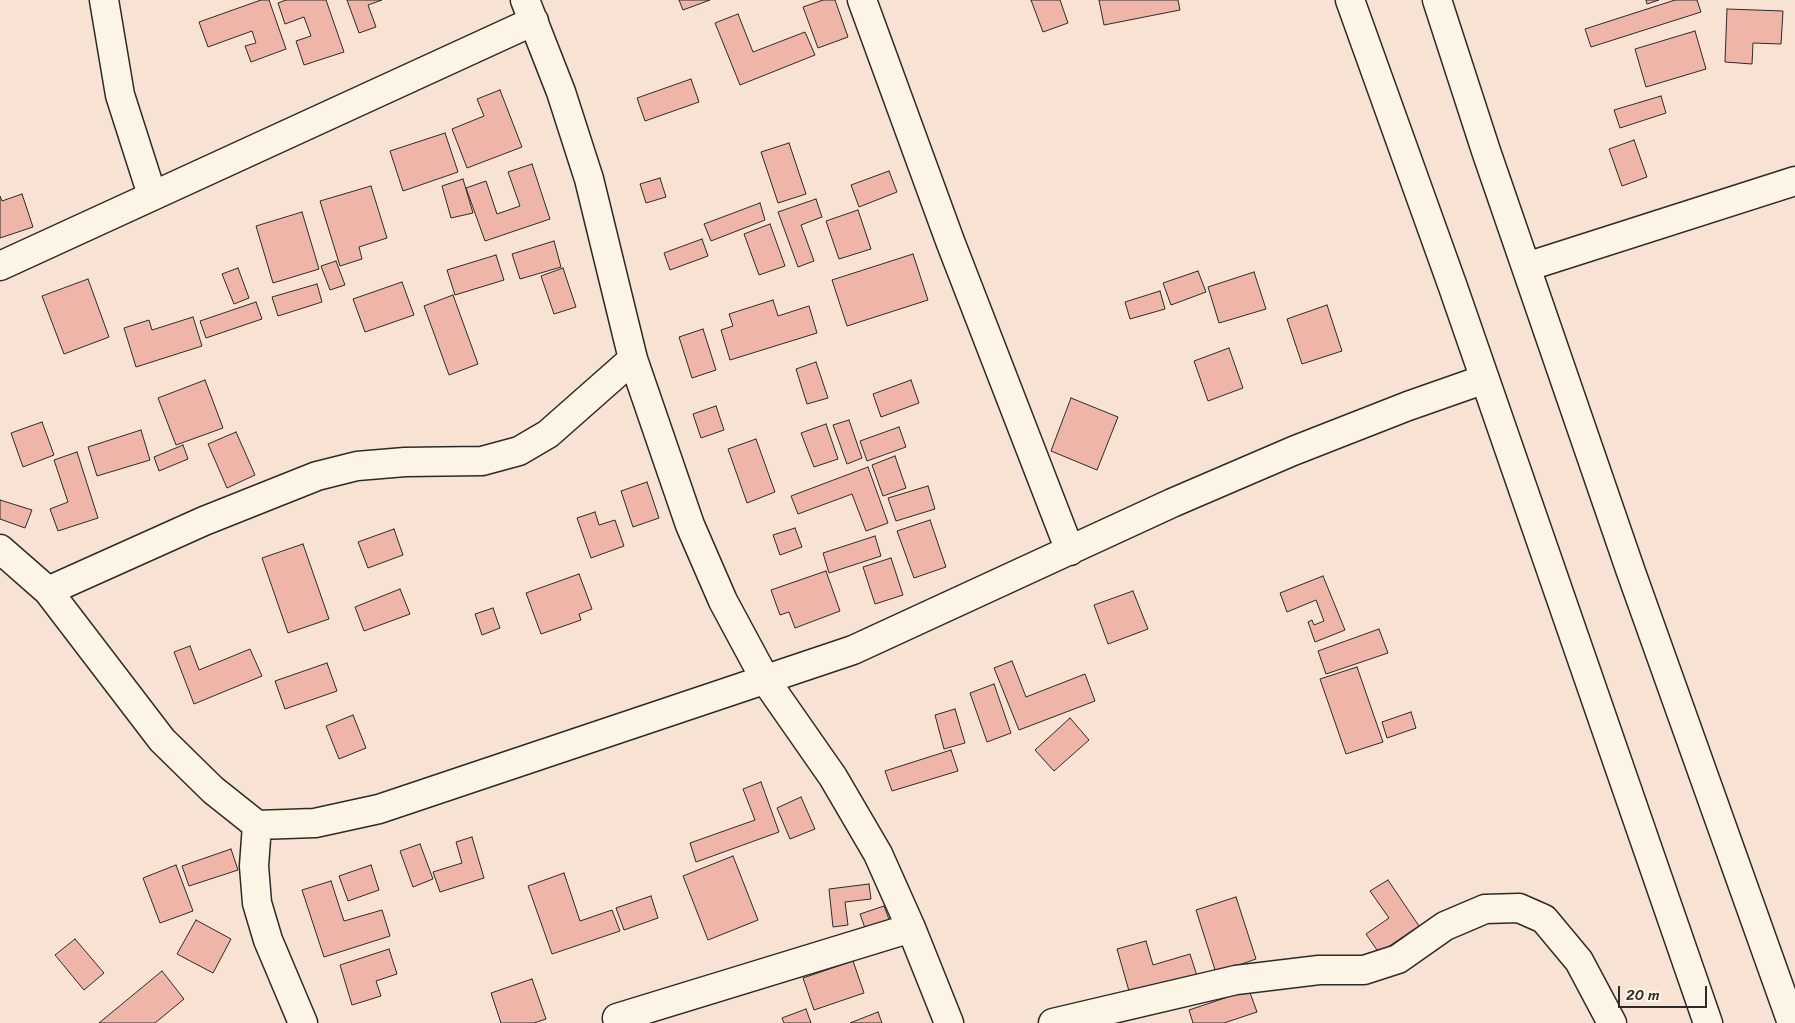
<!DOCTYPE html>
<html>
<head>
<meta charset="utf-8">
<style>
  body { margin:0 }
  #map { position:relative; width:1795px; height:1023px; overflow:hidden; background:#f8e2d3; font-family:Sriracha,sans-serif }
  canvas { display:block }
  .scale { position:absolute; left:1618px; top:986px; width:89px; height:22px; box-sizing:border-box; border:2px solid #2b2b2b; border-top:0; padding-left:6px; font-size:15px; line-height:18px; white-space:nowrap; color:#2b2b2b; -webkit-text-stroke:4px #fcf5e5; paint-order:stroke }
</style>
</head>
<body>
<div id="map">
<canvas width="1795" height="1023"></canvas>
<div class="scale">20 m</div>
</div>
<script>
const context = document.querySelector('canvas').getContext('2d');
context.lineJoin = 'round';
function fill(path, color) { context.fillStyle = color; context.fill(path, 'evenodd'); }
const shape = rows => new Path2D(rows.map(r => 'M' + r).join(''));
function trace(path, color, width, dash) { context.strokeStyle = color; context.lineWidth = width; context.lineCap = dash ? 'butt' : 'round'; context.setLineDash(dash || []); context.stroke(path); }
const building = shape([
  [261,0,269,0,286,49,251,62,245,46,256,43,252,31,208,47,199,22,261,0],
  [286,0,326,0,344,52,304,65,296,41,311,36,304,17,285,24,278,3,286,0],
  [347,0,382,0,368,5,376,27,359,33,347,0],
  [679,0,710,0,683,10,679,0],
  [823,0,835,0,848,37,818,48,803,7,823,0],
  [1031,0,1060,0,1068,23,1043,32,1031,0],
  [1099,0,1178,0,1180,10,1104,25,1099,0],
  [1646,0,1659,0,1647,4,1646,0],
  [1675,0,1697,0,1701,12,1591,47,1585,29,1675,0],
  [1727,9,1783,11,1781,44,1753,43,1752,64,1725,62,1727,9],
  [738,14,753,52,805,32,815,55,740,85,715,23,738,14],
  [1695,31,1706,69,1646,87,1635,49,1695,31],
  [691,79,699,102,645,121,637,98,691,79],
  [500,90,522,147,467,168,452,129,484,116,477,99,500,90],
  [1661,96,1666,113,1620,128,1614,110,1661,96],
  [445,133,458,172,403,191,390,151,445,133],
  [1634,140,1647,177,1622,186,1609,149,1634,140],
  [789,143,806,194,778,203,761,152,789,143],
  [532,164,550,219,485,241,466,188,486,181,497,214,520,206,508,172,532,164],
  [889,171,897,192,859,207,851,185,889,171],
  [660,178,666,197,646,203,640,184,660,178],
  [463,179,473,213,451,218,442,186,463,179],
  [371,186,387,238,359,247,362,259,340,266,320,201,371,186],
  [22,194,33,227,0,238,0,196,2,201,22,194],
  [816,199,822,217,801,225,814,261,798,267,778,212,816,199],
  [760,203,765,220,711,241,704,224,760,203],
  [858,210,871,249,839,259,826,221,858,210],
  [302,212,319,269,273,283,256,226,302,212],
  [770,224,785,266,759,275,744,234,770,224],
  [702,239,708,256,670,270,664,253,702,239],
  [554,241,561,267,520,279,512,254,554,241],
  [913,254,928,300,847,326,832,280,913,254],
  [496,255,504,280,455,295,447,270,496,255],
  [336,261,345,285,330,290,321,266,336,261],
  [238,268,249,298,234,304,222,274,238,268],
  [563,268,576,307,554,314,541,276,563,268],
  [1198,271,1206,292,1171,305,1163,283,1198,271],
  [1254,272,1266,309,1219,323,1208,287,1254,272],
  [88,279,109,337,64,354,42,296,88,279],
  [402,282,414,315,365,332,353,299,402,282],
  [317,284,322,302,278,316,272,297,317,284],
  [1160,291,1165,309,1130,319,1125,302,1160,291],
  [453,295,478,364,449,375,424,306,453,295],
  [773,300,778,316,809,306,817,333,730,360,721,330,733,326,729,314,773,300],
  [256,302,262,319,206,338,200,321,256,302],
  [1327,305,1342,351,1302,364,1287,319,1327,305],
  [193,317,202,346,136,367,124,328,149,320,152,330,193,317],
  [703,329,716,370,692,378,679,337,703,329],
  [1229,348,1243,388,1208,401,1194,361,1229,348],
  [816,362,828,398,807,404,796,369,816,362],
  [205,380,223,428,176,445,158,398,205,380],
  [911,380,919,403,881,417,873,394,911,380],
  [1071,398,1118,417,1097,470,1051,451,1071,398],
  [716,406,724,430,701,438,693,414,716,406],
  [849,420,862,458,847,464,833,425,849,420],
  [42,422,54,455,23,467,11,433,42,422],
  [826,424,838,459,814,467,801,433,826,424],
  [899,427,906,447,867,461,860,441,899,427],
  [141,430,150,460,97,476,88,447,141,430],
  [236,432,255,475,227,488,208,444,236,432],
  [756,439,775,492,747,503,728,449,756,439],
  [183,445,188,459,159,471,154,457,183,445],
  [77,452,98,518,58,531,50,509,68,502,54,460,77,452],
  [895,456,906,488,883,496,872,465,895,456],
  [868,467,888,523,866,531,852,494,798,514,791,496,868,467],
  [647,482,659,518,633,527,621,491,647,482],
  [928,486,935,509,896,521,888,498,928,486],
  [0,500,32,510,25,528,0,519,0,500],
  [595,512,599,525,615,520,624,546,591,558,577,518,595,512],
  [930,520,946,567,914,578,897,531,930,520],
  [795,528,802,547,780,555,773,535,795,528],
  [394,529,403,555,368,568,358,542,394,529],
  [875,536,881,556,829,573,823,553,875,536],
  [303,544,329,619,288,633,262,558,303,544],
  [891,558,903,595,875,604,863,567,891,558],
  [826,571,840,611,795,628,789,612,780,615,771,590,826,571],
  [579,574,592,609,579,614,581,620,541,634,526,593,579,574],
  [1323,576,1345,630,1315,642,1308,622,1312,620,1314,625,1324,621,1316,600,1287,612,1280,593,1323,576],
  [400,589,410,614,364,631,355,607,400,589],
  [1133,591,1148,629,1108,644,1094,605,1133,591],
  [493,608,500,628,482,635,475,614,493,608],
  [1379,629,1388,653,1326,674,1318,651,1379,629],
  [190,646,199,670,250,649,262,676,194,704,174,652,190,646],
  [1012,661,1026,697,1085,674,1095,701,1019,730,994,668,1012,661],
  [327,663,337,691,285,709,275,681,327,663],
  [1357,667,1383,742,1346,754,1320,679,1357,667],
  [994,684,1011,733,987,742,970,693,994,684],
  [955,709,965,743,944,749,935,715,955,709],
  [1411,712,1416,728,1387,738,1382,722,1411,712],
  [353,715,366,748,339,759,326,726,353,715],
  [1070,718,1089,740,1054,771,1035,750,1070,718],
  [951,750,958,771,892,791,885,771,951,750],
  [761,782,779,832,696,862,690,843,755,820,743,789,761,782],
  [801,797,815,829,790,839,777,808,801,797],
  [472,837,484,878,440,892,433,872,462,863,456,842,472,837],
  [420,844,433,879,413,887,400,851,420,844],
  [231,849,238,870,189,886,182,866,231,849],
  [733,856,758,920,708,940,683,876,733,856],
  [176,865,193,911,160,923,143,878,176,865],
  [371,865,379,890,348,901,339,876,371,865],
  [564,873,580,921,612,910,620,931,552,954,528,886,564,873],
  [1388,880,1419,926,1379,953,1366,934,1389,918,1370,891,1388,880],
  [331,881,344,921,382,910,390,936,324,957,302,890,331,881],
  [869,884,871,899,845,902,848,925,833,927,829,889,869,884],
  [651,896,658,918,624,930,616,908,651,896],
  [1236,897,1256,959,1216,973,1196,910,1236,897],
  [884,906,890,922,866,931,860,914,884,906],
  [196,920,231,939,213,973,177,954,196,920],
  [75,939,104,973,84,990,55,955,75,939],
  [1146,941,1153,965,1190,954,1198,979,1131,998,1117,949,1146,941],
  [389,949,397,974,376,981,381,996,352,1005,340,965,389,949],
  [853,961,864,993,814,1010,803,978,853,961],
  [162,971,184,999,155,1023,99,1023,162,971],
  [532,979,546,1019,534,1023,501,1023,491,993,532,979],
  [1249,990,1257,1012,1224,1023,1193,1023,1189,1010,1249,990],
  [806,1009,811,1023,784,1023,782,1018,806,1009],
  [878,1012,882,1023,850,1023,878,1012]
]);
fill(building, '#efb5a9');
trace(building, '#2b2b2b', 1);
const minor = shape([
  [104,0,120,95,152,195],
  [525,0,561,92,589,179,633,359,690,525,723,601,766,681,833,777,878,854,911,928,949,1023],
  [862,0,950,241,1070,551],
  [1350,0,1453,287,1708,1023],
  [1437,0,1486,151,1631,572,1792,1023],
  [0,266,534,21],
  [1526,267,1795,181],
  [0,549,48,591,162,740,213,790,257,825,315,823,379,809,853,650,1172,503,1293,451,1408,406,1485,379],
  [48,591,204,521,317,476,357,466,405,462,482,461,519,451,548,434,633,359],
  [257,825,254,866,257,903,268,940,303,1023],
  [617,1018,911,928],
  [1053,1023,1236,980,1319,970,1364,970,1398,959,1445,926,1485,909,1519,908,1544,919,1579,961,1612,1023]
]);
trace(minor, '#2b2b2b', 31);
trace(minor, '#fcf5e5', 28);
</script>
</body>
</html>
